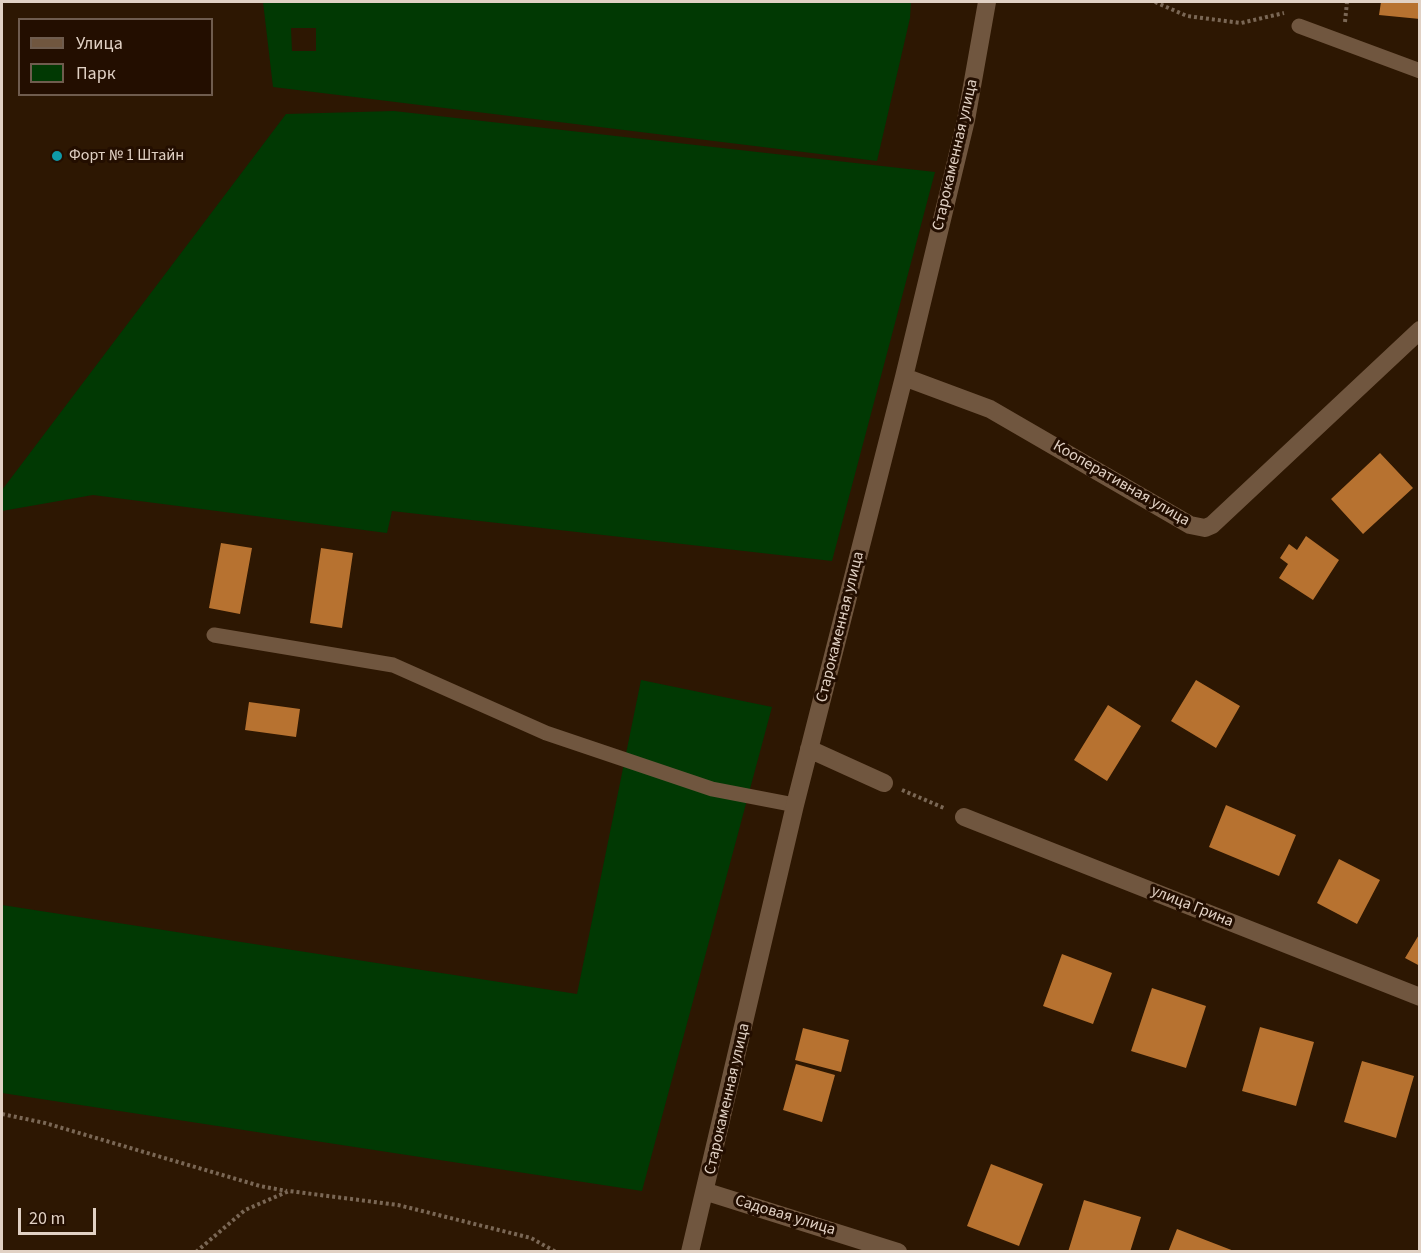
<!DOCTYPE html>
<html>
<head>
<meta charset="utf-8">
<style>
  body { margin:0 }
  #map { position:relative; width:1421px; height:1253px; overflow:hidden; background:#2d1702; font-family:"Source Sans 3",sans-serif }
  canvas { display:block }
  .frame { position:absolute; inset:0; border:3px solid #e1d1c4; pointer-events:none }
  .legend { position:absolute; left:18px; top:18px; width:195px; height:78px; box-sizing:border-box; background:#230e00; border:2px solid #6f5c4e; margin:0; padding:8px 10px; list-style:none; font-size:18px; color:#e1d1c4 }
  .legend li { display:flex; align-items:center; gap:12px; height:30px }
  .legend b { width:30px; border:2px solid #6f5c4e }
  .scale { position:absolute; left:18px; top:1208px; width:78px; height:27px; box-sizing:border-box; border:3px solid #e1d1c4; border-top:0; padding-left:8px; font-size:18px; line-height:21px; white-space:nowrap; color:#e1d1c4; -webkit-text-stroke:4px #230e00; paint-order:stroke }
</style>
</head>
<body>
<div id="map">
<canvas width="1421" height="1253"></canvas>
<div class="frame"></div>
<ul class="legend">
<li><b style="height:8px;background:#70563f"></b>Улица</li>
<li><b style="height:16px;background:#013903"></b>Парк</li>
</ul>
<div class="scale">20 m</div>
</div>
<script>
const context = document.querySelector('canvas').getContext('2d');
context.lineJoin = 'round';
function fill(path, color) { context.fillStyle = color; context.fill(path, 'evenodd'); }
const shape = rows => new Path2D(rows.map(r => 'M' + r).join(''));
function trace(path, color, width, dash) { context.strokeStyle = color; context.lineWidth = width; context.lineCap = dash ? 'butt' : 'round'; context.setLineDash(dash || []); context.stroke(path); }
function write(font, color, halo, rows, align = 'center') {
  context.font = font + ' "Source Sans 3",sans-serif'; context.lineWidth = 6; context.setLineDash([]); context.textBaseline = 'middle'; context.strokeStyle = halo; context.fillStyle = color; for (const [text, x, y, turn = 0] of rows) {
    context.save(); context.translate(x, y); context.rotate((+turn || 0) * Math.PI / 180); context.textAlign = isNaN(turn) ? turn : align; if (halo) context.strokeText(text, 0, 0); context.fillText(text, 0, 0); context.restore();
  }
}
fill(shape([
  [263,2,911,2,910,18,877,161,273,87],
  [291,28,316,28,316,51,292,51],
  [394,111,935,172,832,561,392,511,387,533,93,495,2,511,2,490,286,114],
  [641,680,772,707,642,1191,2,1093,2,905,577,994]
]), '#013903');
fill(shape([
  [1381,2,1420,2,1420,19,1379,15],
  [1380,453,1413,488,1363,534,1331,499],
  [1306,536,1339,560,1313,600,1279,578,1288,564,1280,558,1289,544,1297,550],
  [221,543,252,548,240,614,209,608],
  [321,548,353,553,342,628,310,623],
  [1196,680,1240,706,1216,748,1171,721],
  [249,702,300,709,296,737,245,730],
  [1108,705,1141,726,1107,781,1074,760],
  [1226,805,1296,835,1279,876,1209,847],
  [1339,859,1380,880,1357,924,1317,903],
  [1420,933,1420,966,1405,958],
  [1062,954,1112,973,1093,1024,1043,1006],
  [1152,988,1206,1006,1186,1068,1131,1051],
  [1260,1027,1314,1042,1296,1106,1242,1091],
  [803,1028,849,1040,841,1072,795,1060],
  [1362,1061,1414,1076,1396,1138,1344,1122],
  [796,1064,835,1075,822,1122,783,1110],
  [991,1164,1043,1184,1019,1246,967,1226],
  [1084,1200,1141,1217,1130,1252,1068,1252],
  [1177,1229,1234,1251,1234,1252,1168,1252]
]), '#b77230');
trace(shape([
  [1155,2,1187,16,1241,23,1284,13],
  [1345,22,1347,2],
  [902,790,944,808],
  [2,1114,45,1123,260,1186,287,1191],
  [196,1252,245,1210,289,1191,398,1205,531,1238,556,1252]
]), '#7a6755', 4, [3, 3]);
trace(shape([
  [1299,26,1420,71],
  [214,635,393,665,546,733,712,789,795,805]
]), '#70563f', 15);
trace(shape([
  [904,377,990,409,1190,525,1205,528,1212,525,1420,330],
  [809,749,884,783],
  [964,817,1420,997],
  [707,1192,898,1252],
  [690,1252,795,805,904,377,966,120,987,2]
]), '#70563f', 18);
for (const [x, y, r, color] of [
  [57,156,6,"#0f9aa8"]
]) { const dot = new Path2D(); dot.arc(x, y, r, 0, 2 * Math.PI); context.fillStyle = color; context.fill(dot); trace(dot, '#230e00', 2); }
write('16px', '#e1d1c4', '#230e00', [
  ["Старокаменная улица",956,155,-77],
  ["Кооперативная улица",1121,484,30],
  ["Старокаменная улица",841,627,-76],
  ["улица Грина",1192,907,22],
  ["Старокаменная улица",728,1099,-77],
  ["Садовая улица",785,1216,17]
]);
write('16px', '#e1d1c4', '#230e00', [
  ["Форт № 1 Штайн",69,156]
], 'left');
</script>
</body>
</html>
